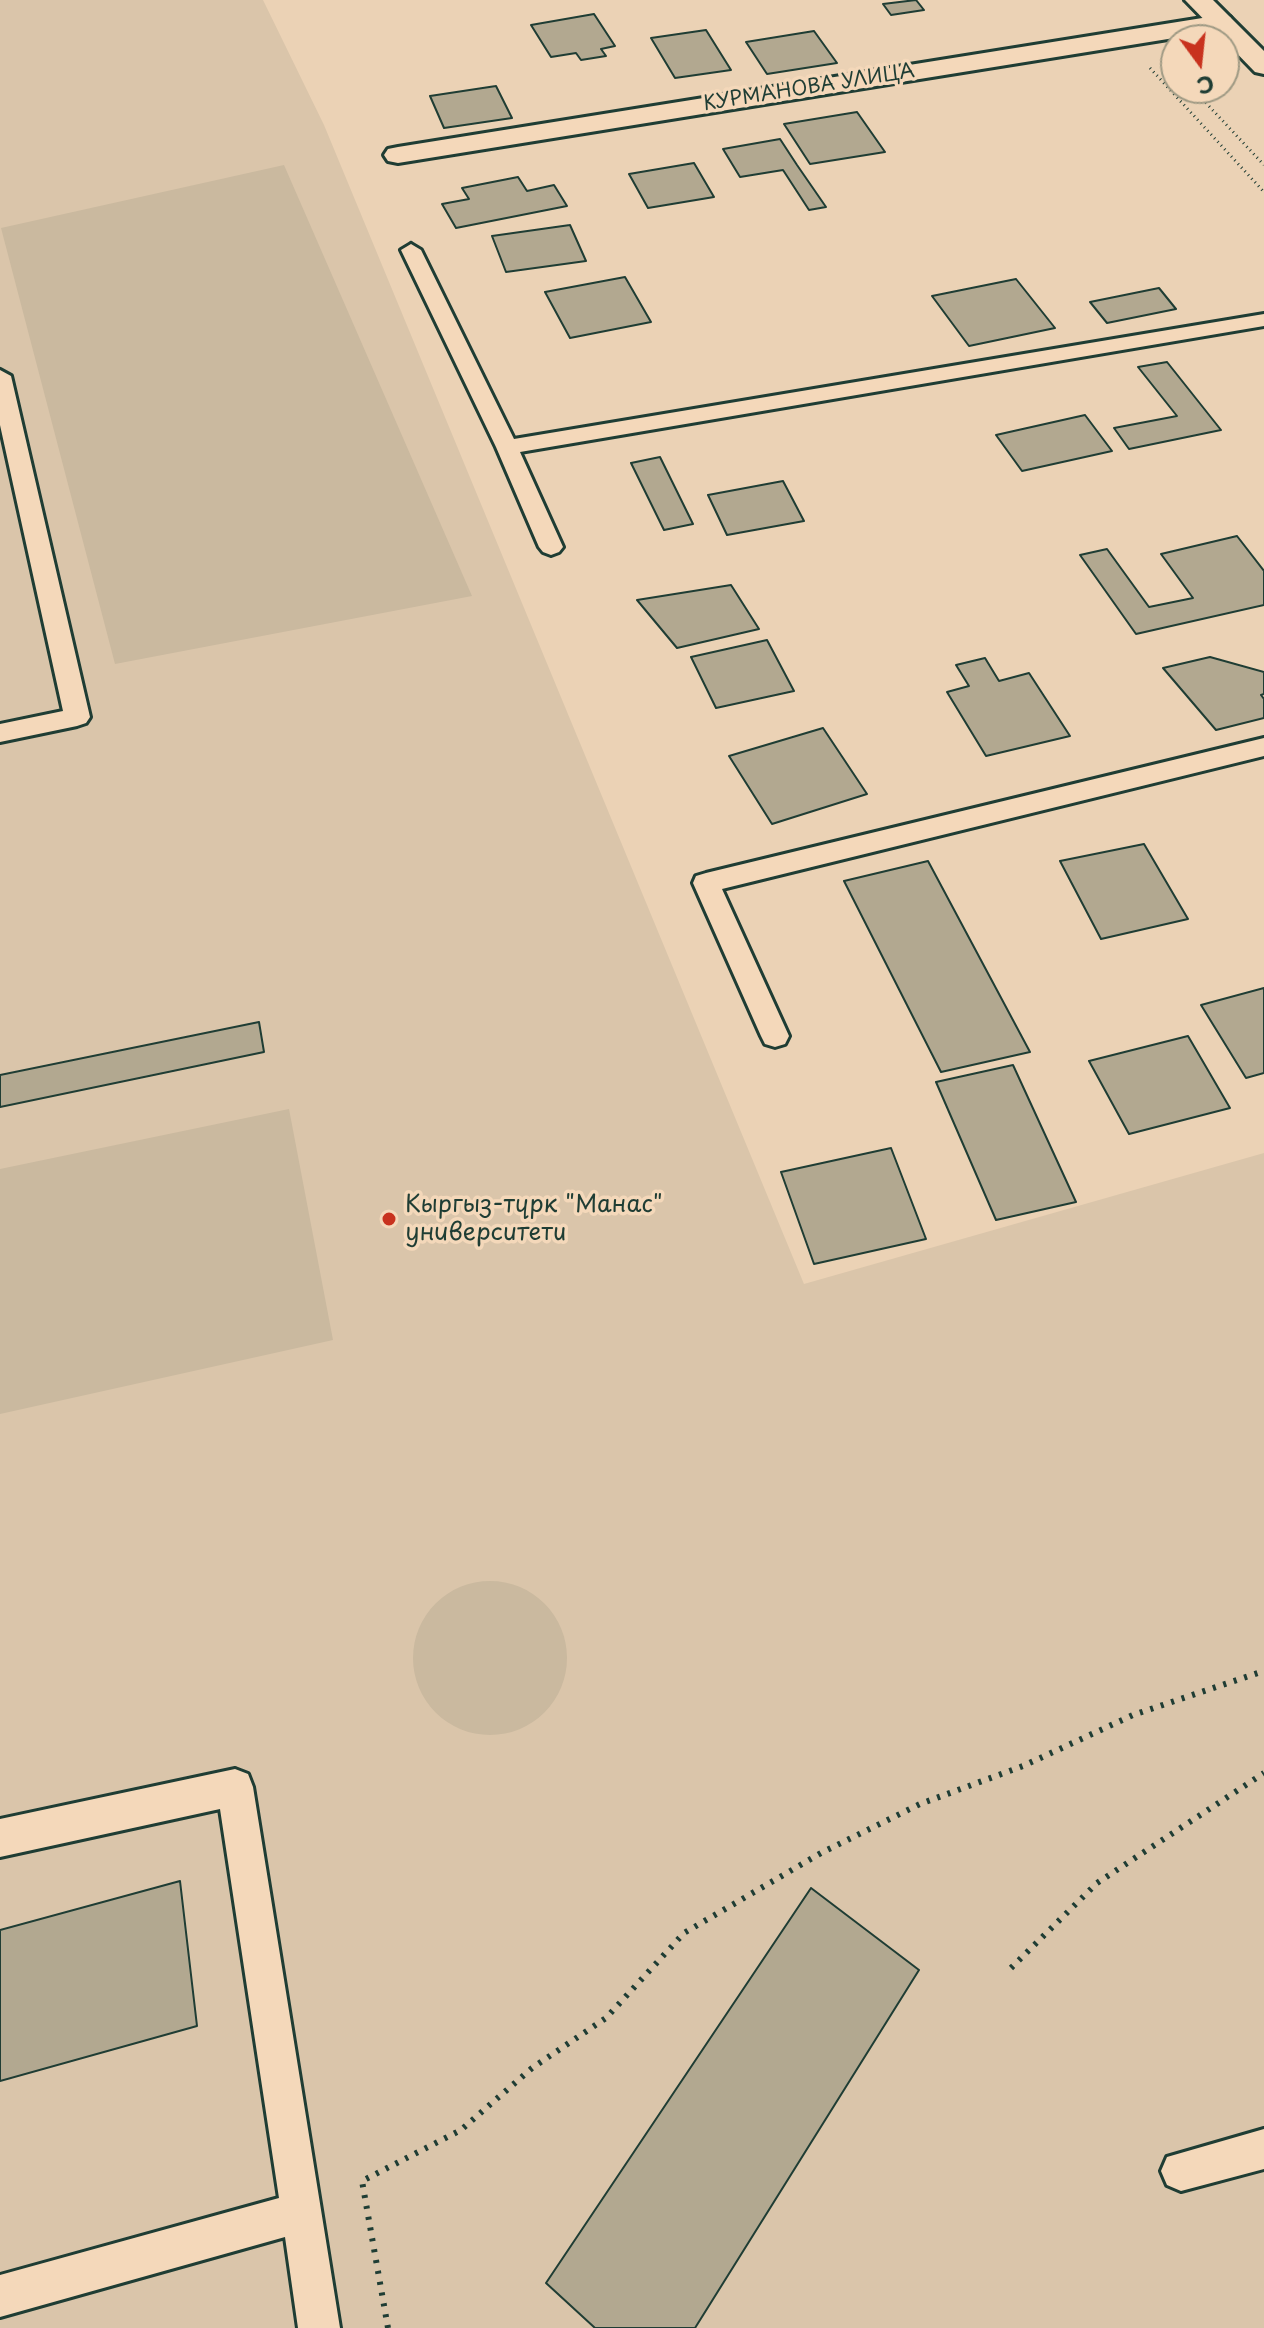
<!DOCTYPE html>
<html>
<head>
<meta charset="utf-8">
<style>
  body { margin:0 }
  #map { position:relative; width:1264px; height:2328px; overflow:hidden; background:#ebd2b5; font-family:"Playpen Sans",sans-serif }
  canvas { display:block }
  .north { position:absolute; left:1160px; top:24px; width:80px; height:80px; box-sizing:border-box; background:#f4d8ba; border:2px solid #9f9a84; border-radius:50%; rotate:165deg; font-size:22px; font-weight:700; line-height:32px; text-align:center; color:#1f3d34 }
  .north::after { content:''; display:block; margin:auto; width:28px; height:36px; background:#c8321e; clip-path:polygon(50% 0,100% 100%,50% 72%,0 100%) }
</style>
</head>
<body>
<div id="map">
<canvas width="1264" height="2328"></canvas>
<div class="north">С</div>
</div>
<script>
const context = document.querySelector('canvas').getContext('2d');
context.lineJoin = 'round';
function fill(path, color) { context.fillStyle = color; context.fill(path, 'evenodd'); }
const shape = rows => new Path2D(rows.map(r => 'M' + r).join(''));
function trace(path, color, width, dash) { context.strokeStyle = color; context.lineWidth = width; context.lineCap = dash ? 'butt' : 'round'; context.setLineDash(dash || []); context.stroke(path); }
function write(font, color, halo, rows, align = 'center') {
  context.font = font + ' "Playpen Sans",sans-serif'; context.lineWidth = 7; context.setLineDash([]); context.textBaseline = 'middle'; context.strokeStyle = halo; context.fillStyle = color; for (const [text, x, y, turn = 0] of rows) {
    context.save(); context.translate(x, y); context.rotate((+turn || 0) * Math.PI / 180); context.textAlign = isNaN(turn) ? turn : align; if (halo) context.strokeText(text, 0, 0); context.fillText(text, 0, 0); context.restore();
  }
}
fill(shape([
  [0,0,263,0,324,125,804,1284,1264,1153,1264,2328,0,2328]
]), '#dac5aa');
fill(shape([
  [284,165,472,596,115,664,1,228],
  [289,1109,333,1340,0,1414,0,1169],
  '413 1658a77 77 0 1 1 154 0a77 77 0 1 1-154 0Z'
]), '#cab99f');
const building = shape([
  [916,0,924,10,891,15,883,4,916,0],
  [594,14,615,46,601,49,606,56,581,60,576,53,551,57,531,25,594,14],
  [706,30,731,70,675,78,651,38,706,30],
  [814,31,837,63,767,74,746,42,814,31],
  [496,86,512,118,444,128,430,96,496,86],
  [857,112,885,152,810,164,784,124,857,112],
  [780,139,797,165,826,207,809,210,783,170,740,177,723,149,780,139],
  [694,163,714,197,648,208,629,174,694,163],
  [518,177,527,191,554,185,567,206,456,228,442,204,469,199,462,188,518,177],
  [570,225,586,261,506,272,492,236,570,225],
  [625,277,651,322,570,338,545,292,625,277],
  [1016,279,1055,328,969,346,932,296,1016,279],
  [1159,288,1176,309,1107,323,1090,302,1159,288],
  [1167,362,1221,430,1129,449,1114,428,1177,416,1138,367,1167,362],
  [1085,415,1112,451,1022,471,996,435,1085,415],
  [660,457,693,524,664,530,631,463,660,457],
  [783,481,804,521,727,535,708,495,783,481],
  [1237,536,1264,571,1264,605,1136,634,1080,555,1107,549,1149,607,1193,598,1161,554,1237,536],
  [731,585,759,629,677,648,637,600,731,585],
  [767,640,794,691,716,708,691,657,767,640],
  [1210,657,1264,672,1264,694,1261,695,1264,699,1264,718,1216,730,1163,668,1210,657],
  [985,658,999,681,1029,673,1070,736,986,756,947,692,969,686,956,665,985,658],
  [823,728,867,794,772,824,729,756,823,728],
  [1144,844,1188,919,1101,939,1060,861,1144,844],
  [928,861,1030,1052,941,1072,844,881,928,861],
  [1264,988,1264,1073,1246,1078,1201,1005,1264,988],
  [259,1022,264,1052,0,1107,0,1075,259,1022],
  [1188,1036,1230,1108,1129,1134,1089,1061,1188,1036],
  [1013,1065,1076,1202,996,1220,936,1082,1013,1065],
  [891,1148,926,1239,814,1264,781,1172,891,1148],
  [180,1881,197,2026,0,2081,0,1930,180,1881],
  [811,1888,919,1970,695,2328,595,2328,546,2283,811,1888]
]);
fill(building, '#b2a890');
trace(building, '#1f3d34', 2);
const service = shape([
  [411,244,421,250,514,439,1264,314,1264,326,520,452,563,547,559,552,551,555,543,552,539,547,496,447,401,250,411,244],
  [0,370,11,376,90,717,86,723,77,726,0,742,0,724,63,711,0,425,0,370],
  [1264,738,1264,756,722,889,789,1036,785,1044,775,1047,765,1044,761,1036,693,883,696,876,706,873,1264,738],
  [235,1769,248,1774,253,1787,340,2328,298,2328,285,2237,0,2317,0,2275,279,2198,220,1809,0,1857,0,1819,235,1769],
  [1264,2129,1264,2169,1181,2191,1167,2185,1161,2171,1167,2157,1264,2129]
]);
const minor = shape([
  [1221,15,1230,17,1234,23,1230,29,398,163,388,161,384,155,388,149,398,147,1221,15]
]);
const secondary = shape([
  [1185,0,1213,0,1264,51,1264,74,1255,72,1185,0]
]);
trace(service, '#1f3d34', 6);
trace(minor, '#1f3d34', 6);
trace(secondary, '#1f3d34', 6);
trace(shape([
  [1150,68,1264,192],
  [1192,88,1264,165]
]), '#1f3d34', 3, [1, 4]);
trace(shape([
  [1011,1968,1097,1883,1264,1773],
  [388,2328,362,2181,461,2130,532,2068,606,2018,684,1933,821,1853,920,1804,1023,1766,1133,1715,1264,1671]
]), '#1f3d34', 6, [3, 8]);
fill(service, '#f4d8ba');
fill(minor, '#f4d8ba');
fill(secondary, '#f4d8ba');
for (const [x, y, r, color] of [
  [389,1219,8,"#c8321e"]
]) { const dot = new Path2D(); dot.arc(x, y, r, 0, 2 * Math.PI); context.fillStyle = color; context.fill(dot); trace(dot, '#f4d8ba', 3); }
write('20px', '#1f3d34', '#f4d8ba', [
  ["КУРМАНОВА УЛИЦА",809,88,-9]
]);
write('24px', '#1f3d34', '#f4d8ba', [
  ["Кыргыз-түрк \"Манас\"",405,1205],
  ["университети",405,1233]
], 'left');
</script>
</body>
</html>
